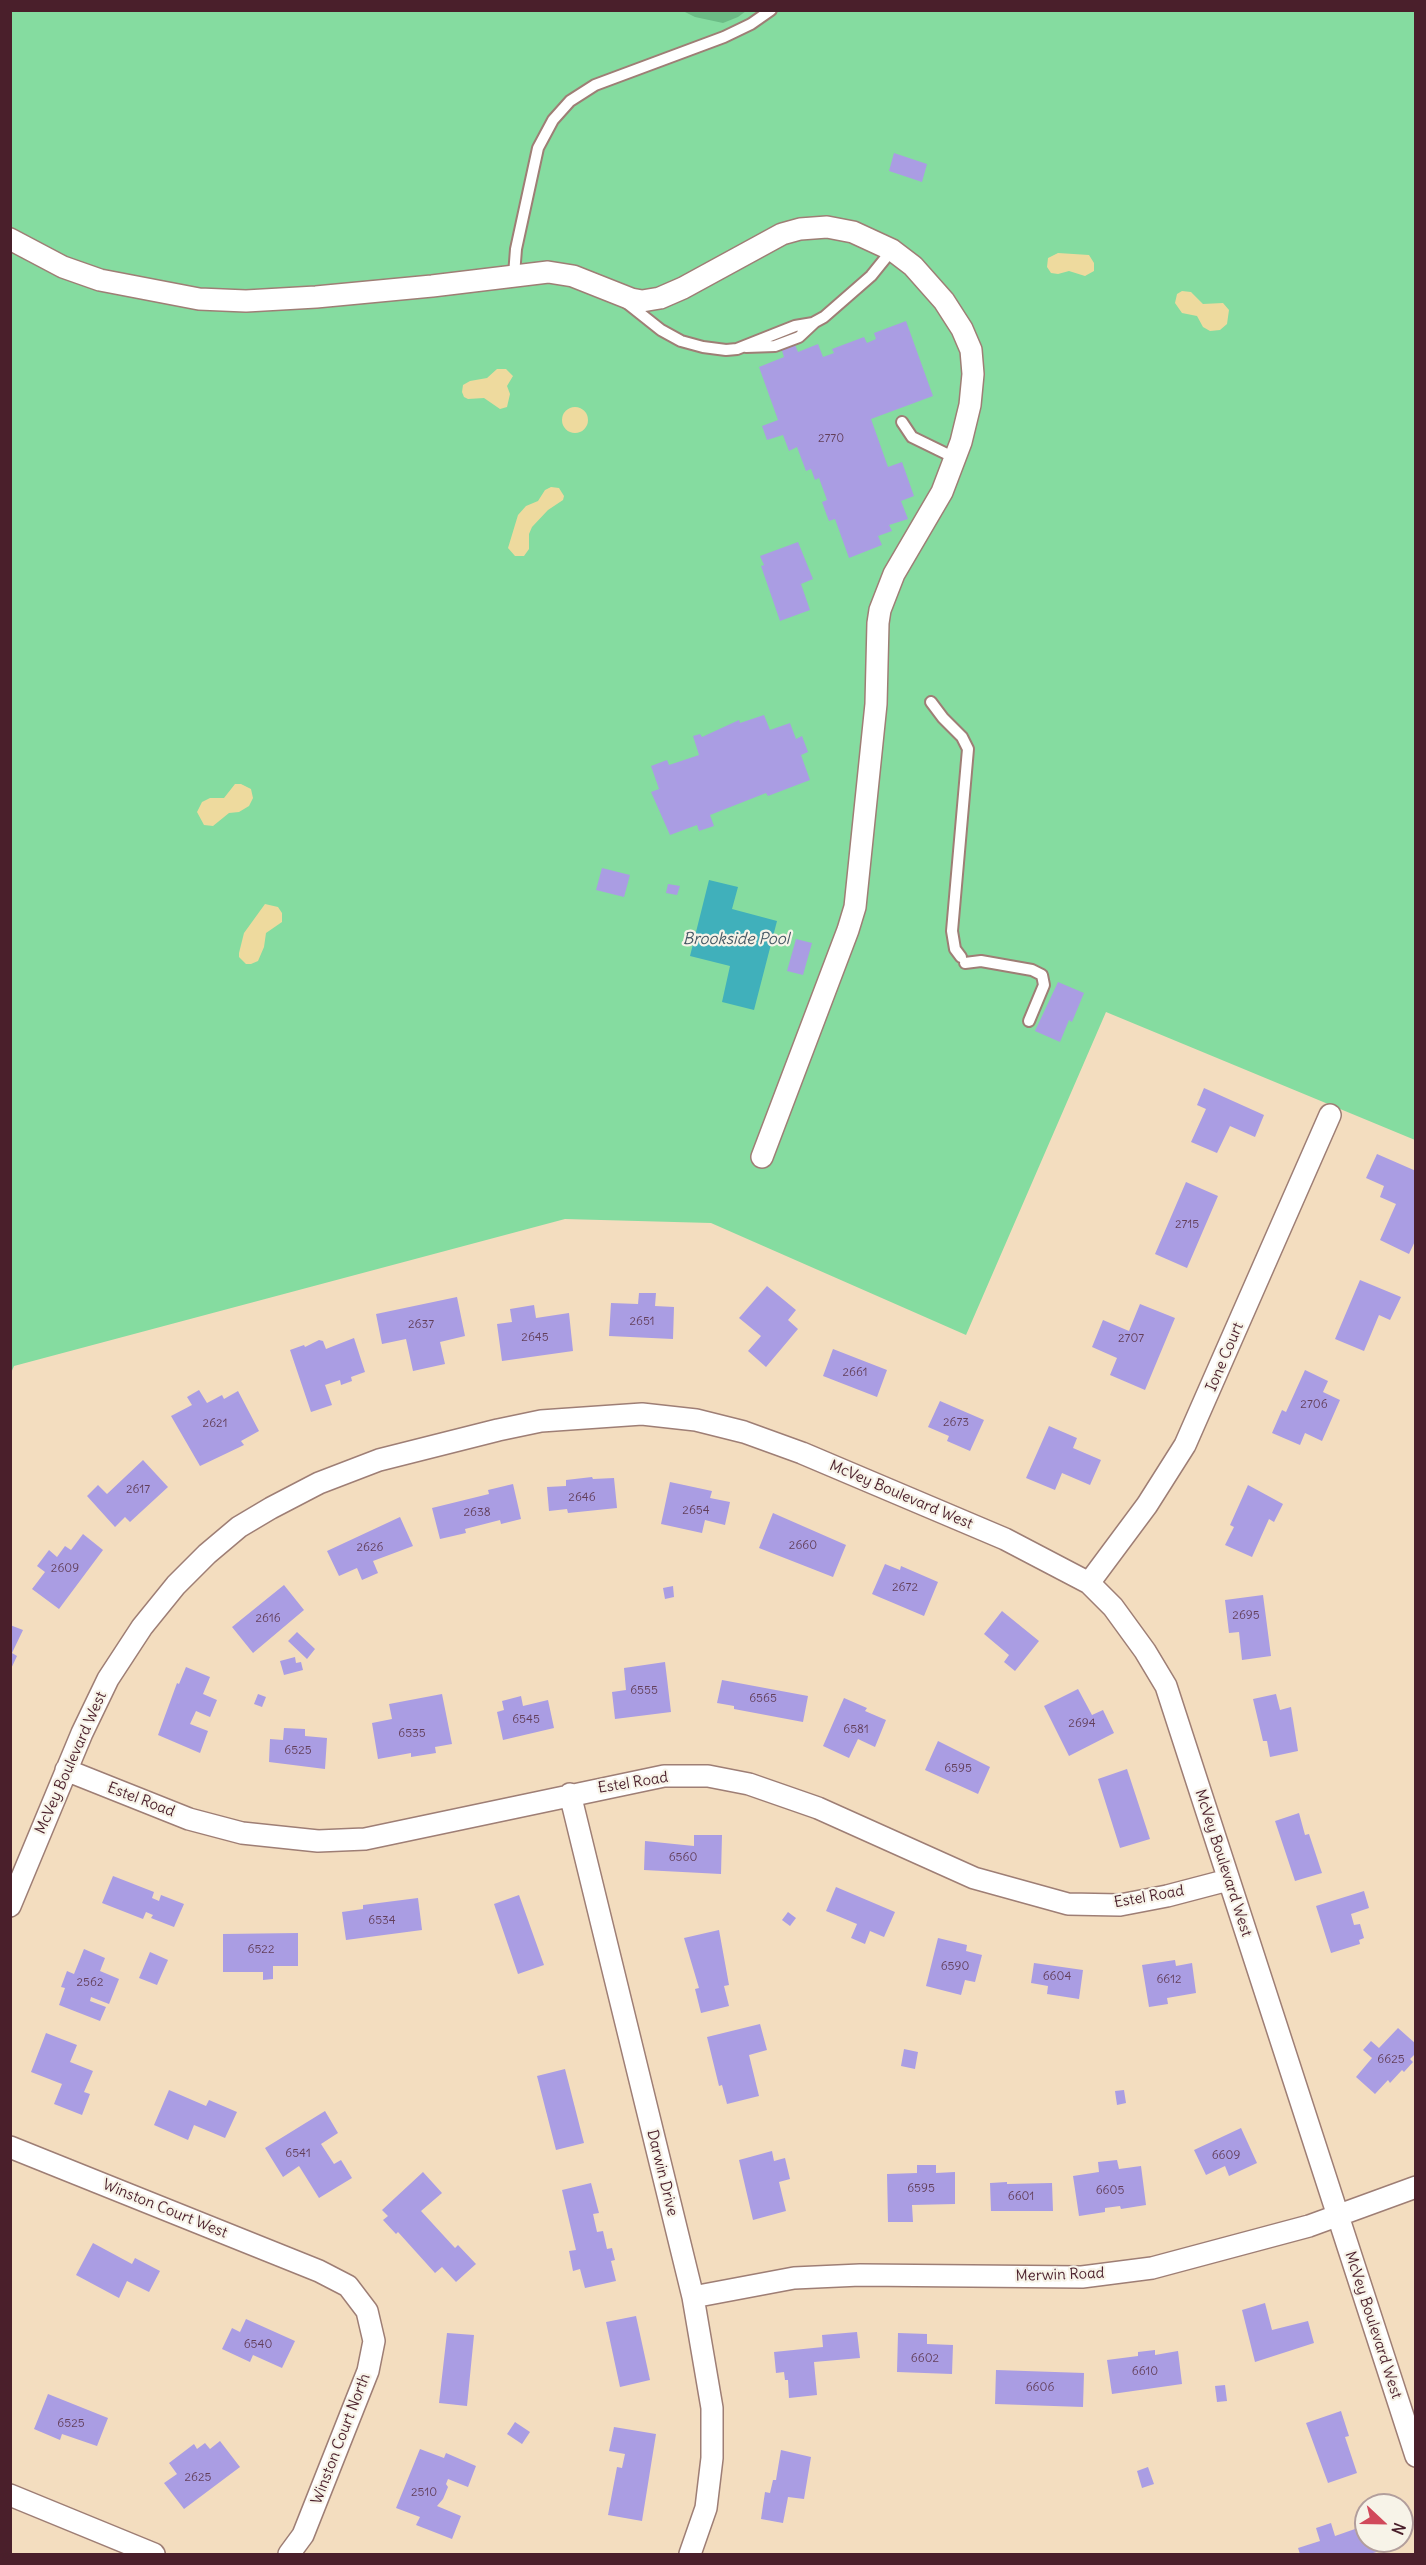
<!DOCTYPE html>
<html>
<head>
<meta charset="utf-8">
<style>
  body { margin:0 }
  #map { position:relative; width:1426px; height:2565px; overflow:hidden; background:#f3ddbf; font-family:Delius,sans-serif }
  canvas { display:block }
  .frame { position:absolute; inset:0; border:12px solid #4a1f2b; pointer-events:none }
  .north { position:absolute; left:1354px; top:2493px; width:60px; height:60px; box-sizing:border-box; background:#f7f3e8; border:2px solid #b29e9c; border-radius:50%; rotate:112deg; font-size:16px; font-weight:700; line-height:24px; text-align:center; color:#4a1f2b }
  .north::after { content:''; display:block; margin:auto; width:21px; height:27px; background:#d1495b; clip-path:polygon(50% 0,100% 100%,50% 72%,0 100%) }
</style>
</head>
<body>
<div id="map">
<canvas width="1426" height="2565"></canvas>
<div class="frame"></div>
<div class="north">N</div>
</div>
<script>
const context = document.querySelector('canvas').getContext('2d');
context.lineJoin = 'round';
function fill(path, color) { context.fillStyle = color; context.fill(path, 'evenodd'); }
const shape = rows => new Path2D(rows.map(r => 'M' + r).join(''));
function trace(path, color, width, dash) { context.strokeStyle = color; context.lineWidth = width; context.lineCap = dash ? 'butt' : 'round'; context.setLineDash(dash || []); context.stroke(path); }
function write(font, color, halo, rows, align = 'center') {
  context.font = font + ' Delius,sans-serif'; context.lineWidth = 4.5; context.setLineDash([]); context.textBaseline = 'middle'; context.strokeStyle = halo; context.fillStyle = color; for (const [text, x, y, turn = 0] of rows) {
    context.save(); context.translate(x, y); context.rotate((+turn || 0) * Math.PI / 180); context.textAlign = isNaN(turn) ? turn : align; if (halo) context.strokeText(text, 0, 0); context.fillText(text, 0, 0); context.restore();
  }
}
fill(shape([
  [11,11,1415,11,1415,1140,1106,1012,966,1335,711,1223,565,1219,14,1366,11,1373]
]), '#85dca0');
fill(shape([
  [683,11,745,10,746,11,738,17,723,23,695,17]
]), '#6cbc86');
fill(shape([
  [1058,253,1089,255,1094,263,1094,271,1085,276,1069,271,1058,274,1051,273,1047,267,1048,258],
  [1182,291,1191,292,1203,304,1223,303,1229,310,1227,324,1220,330,1210,331,1203,327,1197,316,1182,313,1175,303,1177,294],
  [497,369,506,369,513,376,507,386,510,394,507,407,500,409,484,398,468,399,464,397,462,392,463,385,470,381,487,378],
  '562 420a13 13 0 1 1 26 0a13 13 0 1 1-26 0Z',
  [551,487,559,488,564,496,563,500,548,510,532,527,529,534,529,549,524,556,515,556,508,548,518,515,526,506,538,501,545,490],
  [235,784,241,784,251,789,253,798,249,806,239,812,229,813,213,826,204,825,197,812,202,802,210,798,224,798],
  [265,904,278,907,282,913,282,922,266,933,264,947,258,961,251,964,246,964,239,957,239,953,244,933]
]), '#eeda9e');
fill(shape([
  [709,880,738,887,732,909,777,921,754,1010,722,1002,730,966,690,956]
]), '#40b0bb');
fill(shape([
  [894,153,927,164,922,182,889,171],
  [906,321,933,396,871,419,888,467,902,462,914,496,901,501,908,519,889,525,892,531,878,536,882,545,849,558,835,519,829,521,827,516,822,502,827,500,819,478,815,480,811,469,806,471,797,447,789,451,783,435,767,440,762,426,778,420,759,367,784,357,778,338,790,333,798,352,818,344,823,357,834,353,832,349,864,337,867,343,876,339,874,333],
  [798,542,813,579,801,584,810,610,780,621,761,566,764,565,760,556],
  [764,715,770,730,790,723,796,739,802,736,808,752,801,755,810,780,768,796,766,793,710,815,714,826,699,831,697,825,670,835,651,792,659,789,651,766,667,760,669,765,699,755,693,736,700,734,702,737,739,720,740,723],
  [602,868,630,875,624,897,596,890],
  [668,884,680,886,677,895,666,893],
  [796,939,812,943,803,975,787,971],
  [1058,982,1084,993,1072,1022,1069,1020,1060,1042,1035,1031],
  [1204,1088,1264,1115,1255,1137,1230,1126,1217,1153,1191,1142,1206,1109,1197,1105],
  [1377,1154,1416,1171,1416,1239,1409,1254,1380,1240,1396,1204,1380,1197,1384,1186,1366,1178],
  [1186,1182,1218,1196,1187,1268,1155,1254],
  [1360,1280,1401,1297,1390,1320,1379,1315,1364,1351,1335,1339],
  [767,1286,796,1310,788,1320,798,1329,766,1367,748,1351,761,1336,739,1318],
  [639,1293,656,1293,655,1306,674,1307,673,1339,609,1336,611,1303,638,1304],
  [457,1297,465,1336,440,1342,445,1364,413,1371,406,1339,382,1344,376,1314],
  [1140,1304,1175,1318,1145,1390,1110,1375,1117,1358,1092,1347,1103,1320,1129,1331],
  [534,1305,536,1318,569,1313,573,1351,502,1361,497,1324,512,1322,510,1309],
  [354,1338,365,1372,351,1377,352,1381,341,1385,340,1380,325,1385,332,1405,311,1412,290,1350,304,1345,305,1347,319,1340,323,1341,326,1349],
  [833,1349,887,1370,877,1397,823,1376],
  [1305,1370,1328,1381,1323,1392,1340,1400,1322,1441,1305,1433,1300,1445,1272,1433,1282,1410,1286,1412],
  [199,1390,207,1403,222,1395,224,1399,238,1391,259,1431,241,1441,244,1445,200,1466,171,1416,192,1405,187,1397],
  [940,1401,984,1420,970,1451,947,1441,949,1436,928,1427],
  [1049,1426,1077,1438,1073,1448,1101,1460,1090,1485,1062,1473,1055,1490,1026,1478],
  [143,1460,168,1487,130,1522,125,1517,115,1527,87,1496,98,1485,107,1494],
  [592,1477,593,1479,614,1478,617,1508,568,1513,567,1509,549,1511,547,1487,566,1486,566,1480],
  [670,1482,712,1491,710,1498,730,1502,725,1525,705,1520,702,1533,661,1524],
  [513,1484,521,1519,501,1524,500,1520,465,1529,466,1533,440,1539,432,1508,489,1494,488,1490],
  [1248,1485,1283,1504,1274,1522,1269,1519,1252,1557,1225,1545,1234,1527,1230,1525],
  [773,1513,846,1545,833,1577,759,1548],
  [400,1517,413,1546,373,1561,378,1573,362,1580,357,1568,339,1576,327,1551],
  [83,1534,103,1550,59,1609,32,1589,45,1572,37,1566,49,1550,57,1557,65,1546,71,1550],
  [885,1564,900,1570,901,1566,938,1582,924,1616,872,1594],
  [284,1585,304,1610,253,1653,232,1627],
  [673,1586,674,1597,665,1599,663,1588],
  [1263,1595,1271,1656,1242,1660,1239,1632,1229,1633,1225,1600],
  [1002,1611,1039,1641,1015,1671,1004,1662,1009,1655,984,1634],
  [10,1625,23,1630,12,1653,17,1656,10,1671],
  [297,1632,315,1649,307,1659,288,1641],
  [295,1657,296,1663,301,1662,303,1670,284,1675,280,1661],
  [665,1662,671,1712,615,1719,612,1692,626,1690,624,1668],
  [186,1667,210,1677,203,1694,217,1700,210,1717,196,1711,190,1724,208,1731,200,1753,158,1735,177,1683,179,1684],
  [722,1680,808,1696,803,1722,734,1709,734,1706,717,1703],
  [1078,1689,1092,1715,1103,1710,1114,1733,1069,1756,1044,1706],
  [258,1694,266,1697,262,1707,254,1704],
  [442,1694,452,1744,435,1747,436,1753,411,1757,411,1753,378,1759,372,1723,392,1719,389,1704],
  [1276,1694,1280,1710,1291,1707,1298,1751,1270,1757,1267,1741,1263,1741,1253,1699],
  [521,1696,523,1706,548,1700,554,1728,503,1740,497,1712,504,1710,502,1701],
  [844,1698,867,1708,865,1711,886,1720,875,1747,858,1739,849,1758,823,1746],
  [284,1728,305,1729,305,1736,327,1738,325,1769,269,1762,270,1739,283,1740],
  [938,1741,990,1767,978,1794,925,1770],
  [1127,1769,1150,1839,1120,1848,1098,1779],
  [1299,1813,1305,1835,1309,1834,1322,1873,1295,1881,1275,1821],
  [694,1835,722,1835,721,1874,644,1870,645,1841,694,1846],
  [113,1876,154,1892,152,1898,159,1901,161,1895,184,1904,174,1927,151,1918,153,1915,146,1912,143,1919,102,1903],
  [836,1887,895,1912,884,1937,870,1931,865,1944,851,1938,857,1924,826,1911],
  [1364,1891,1369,1908,1351,1914,1354,1925,1360,1924,1364,1938,1359,1940,1360,1944,1331,1953,1316,1906],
  [519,1895,544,1965,518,1974,494,1904],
  [418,1898,422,1930,346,1940,342,1912,363,1909,363,1905],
  [788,1912,796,1918,790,1926,782,1920],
  [719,1930,729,1985,724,1986,729,2006,701,2013,695,1989,699,1988,684,1938],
  [298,1933,298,1966,273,1966,273,1979,263,1980,263,1972,223,1972,223,1934],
  [938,1938,967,1945,966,1951,982,1955,975,1982,965,1980,961,1995,926,1986],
  [84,1949,105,1958,100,1971,119,1979,109,2004,91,1997,90,2001,106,2007,100,2021,59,2005,65,1988,61,1987,67,1971,74,1974],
  [150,1952,168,1960,157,1985,139,1978],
  [1175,1960,1176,1966,1192,1963,1196,1993,1167,1998,1168,2004,1149,2007,1142,1965],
  [1034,1963,1083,1970,1079,1999,1047,1994,1048,1986,1031,1983],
  [760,2024,767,2050,749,2055,759,2096,727,2104,722,2085,719,2086,707,2037],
  [1398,2028,1416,2044,1416,2053,1410,2059,1413,2062,1404,2072,1402,2070,1390,2083,1388,2080,1375,2094,1356,2077,1372,2058,1363,2050,1371,2041,1379,2048],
  [46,2033,77,2045,70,2062,93,2071,84,2092,90,2094,82,2115,54,2104,62,2084,31,2072],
  [904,2049,918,2052,915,2069,901,2066],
  [565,2069,584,2143,556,2150,537,2076],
  [169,2090,206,2106,209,2100,237,2112,225,2138,194,2125,188,2140,154,2125],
  [1124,2090,1126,2103,1117,2105,1115,2091],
  [325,2111,338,2133,321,2144,334,2164,341,2160,352,2178,319,2198,299,2166,283,2177,265,2148],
  [1241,2128,1257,2163,1229,2176,1225,2166,1206,2175,1194,2150],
  [772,2151,774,2161,785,2158,790,2179,779,2182,786,2211,753,2220,739,2160],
  [1117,2160,1119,2169,1141,2166,1146,2205,1121,2209,1120,2206,1105,2208,1105,2212,1079,2216,1073,2176,1099,2172,1098,2162],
  [917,2165,936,2165,936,2173,955,2172,955,2204,912,2205,913,2222,888,2222,887,2174,917,2173],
  [423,2172,442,2193,421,2211,455,2248,458,2245,476,2264,456,2282,442,2267,435,2273,398,2232,396,2234,383,2220,388,2216,382,2210],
  [1007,2182,1007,2184,1052,2183,1053,2211,991,2211,990,2183],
  [591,2183,599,2213,593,2214,597,2232,603,2231,607,2249,612,2248,615,2260,611,2261,616,2281,585,2288,580,2269,573,2271,569,2251,576,2250,562,2190],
  [93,2243,132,2264,135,2258,160,2271,149,2292,127,2281,119,2298,76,2275],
  [1265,2303,1272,2330,1308,2321,1314,2343,1255,2362,1242,2310],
  [636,2316,650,2380,620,2387,606,2322],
  [246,2319,295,2341,282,2368,253,2355,250,2362,222,2349,232,2328,240,2332],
  [857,2332,860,2358,814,2362,817,2395,789,2398,788,2380,785,2380,784,2372,776,2373,774,2352,823,2347,822,2335],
  [447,2333,474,2335,467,2406,439,2403],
  [898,2333,927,2334,927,2344,953,2345,952,2374,897,2372],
  [1155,2350,1155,2355,1178,2351,1182,2384,1112,2394,1107,2360,1138,2356,1138,2352],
  [996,2370,1084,2373,1083,2407,995,2404],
  [1225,2385,1227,2401,1217,2402,1215,2386],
  [48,2394,108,2418,97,2446,62,2434,60,2440,34,2429],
  [1341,2411,1349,2436,1345,2437,1357,2473,1328,2483,1306,2423],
  [515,2422,530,2432,522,2444,507,2434],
  [614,2427,656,2434,642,2521,608,2515,617,2467,622,2468,625,2454,609,2451],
  [220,2441,240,2467,184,2509,164,2483,177,2474,169,2463,194,2444,197,2449,205,2443,210,2449],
  [420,2449,444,2458,446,2453,476,2466,468,2487,448,2479,446,2484,448,2487,443,2499,437,2506,461,2516,452,2539,416,2525,420,2517,396,2508],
  [781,2450,811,2457,804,2499,788,2497,783,2523,761,2519,765,2492,770,2493,773,2480,776,2480],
  [1148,2467,1154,2484,1142,2488,1137,2471],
  [1331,2523,1335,2536,1355,2529,1356,2533,1366,2529,1366,2541,1378,2541,1381,2551,1369,2554,1300,2554,1298,2548,1320,2541,1316,2528]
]), '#aa9de3');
const lane = shape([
  [514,275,516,249,538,148,553,120,570,101,595,85,724,37,751,24,771,10],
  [627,303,661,330,681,341,703,347,726,350,737,349,795,326,813,323,824,317,871,276,892,250],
  [746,347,775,346,799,337,815,322],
  [902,422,912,437,955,458],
  [931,702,943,718,962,737,968,749,952,931,955,949,961,957],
  [965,963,981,961,1032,970,1042,975,1044,985,1029,1021]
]);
const street = shape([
  [10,239,63,267,100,280,199,299,246,301,316,297,432,286,548,272,573,276,631,299,642,301,660,298,683,288,782,234,800,229,827,227,853,232,892,250,913,266,944,301,962,329,971,350,973,374,970,405,961,442,942,492,894,574,880,610,878,623,876,704,855,907,848,930,762,1157],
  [1089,1583,1147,1505,1185,1445,1330,1115],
  [66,1770,189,1819,242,1833,318,1841,365,1839,664,1776,708,1776,749,1784,818,1808,974,1878,1068,1904,1120,1905,1167,1896,1228,1880],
  [570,1794,693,2297,712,2408,712,2458,706,2508,690,2554],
  [10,1906,82,1733,108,1679,142,1627,176,1585,207,1554,239,1527,271,1508,319,1483,379,1460,498,1430,541,1421,642,1414,696,1420,744,1432,802,1453,1005,1539,1089,1583,1113,1607,1145,1651,1166,1686,1416,2456],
  [10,2147,319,2271,348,2286,367,2311,374,2341,368,2371,303,2535,289,2554],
  [693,2297,794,2278,860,2275,1082,2277,1152,2268,1309,2226,1416,2187],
  [10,2495,154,2554]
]);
trace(lane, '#9e7e75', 14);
trace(street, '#9e7e75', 24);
trace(lane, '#fff', 10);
trace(street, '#fff', 21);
write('12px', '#623e59', null, [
  ["2770",831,439],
  ["2715",1187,1225],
  ["2651",642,1322],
  ["2637",421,1325],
  ["2645",535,1338],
  ["2707",1131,1339],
  ["2661",855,1373],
  ["2706",1314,1405],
  ["2673",956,1423],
  ["2621",215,1424],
  ["2617",138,1490],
  ["2646",582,1498],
  ["2654",696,1511],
  ["2638",477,1513],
  ["2660",803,1546],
  ["2626",370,1548],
  ["2609",65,1569],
  ["2672",905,1588],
  ["2695",1246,1616],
  ["2616",268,1619],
  ["6555",644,1691],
  ["6565",763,1699],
  ["6545",526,1720],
  ["2694",1082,1724],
  ["6581",856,1730],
  ["6535",412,1734],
  ["6525",298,1751],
  ["6595",958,1769],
  ["6560",683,1858],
  ["6534",382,1921],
  ["6522",261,1950],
  ["6590",955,1967],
  ["6604",1057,1977],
  ["6612",1169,1980],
  ["2562",90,1983],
  ["6625",1391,2060],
  ["6541",298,2154],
  ["6609",1226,2156],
  ["6595",921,2189],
  ["6605",1110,2191],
  ["6601",1021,2197],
  ["6540",258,2345],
  ["6602",925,2359],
  ["6610",1145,2372],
  ["6606",1040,2388],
  ["6525",71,2424],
  ["2625",198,2478],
  ["2510",424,2493]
]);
write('15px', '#4a1f2b', '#f7f3e8', [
  ["Ione Court",1225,1357,-67],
  ["McVey Boulevard West",901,1495,23],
  ["McVey Boulevard West",71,1763,-66],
  ["Estel Road",633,1783,-9],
  ["Estel Road",141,1800,21],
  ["McVey Boulevard West",1223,1863,72],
  ["Estel Road",1149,1897,-10],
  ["Darwin Drive",662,2173,76],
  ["Winston Court West",165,2209,22],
  ["Merwin Road",1060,2275,-2],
  ["McVey Boulevard West",1373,2325,72],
  ["Winston Court North",341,2439,-69]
]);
write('italic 16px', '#465965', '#f7f3e8', [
  ["Brookside Pool",736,939]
]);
</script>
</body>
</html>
